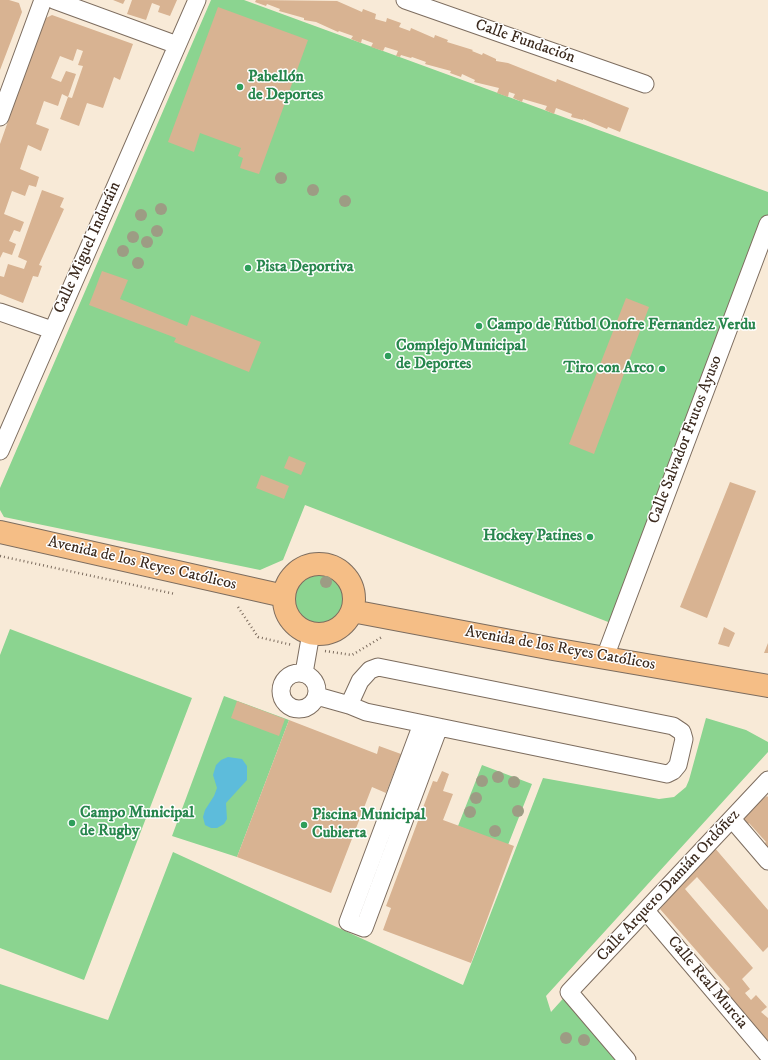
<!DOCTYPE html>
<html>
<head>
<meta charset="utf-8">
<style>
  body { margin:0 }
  canvas { display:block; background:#f8ead7 }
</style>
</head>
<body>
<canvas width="768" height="1060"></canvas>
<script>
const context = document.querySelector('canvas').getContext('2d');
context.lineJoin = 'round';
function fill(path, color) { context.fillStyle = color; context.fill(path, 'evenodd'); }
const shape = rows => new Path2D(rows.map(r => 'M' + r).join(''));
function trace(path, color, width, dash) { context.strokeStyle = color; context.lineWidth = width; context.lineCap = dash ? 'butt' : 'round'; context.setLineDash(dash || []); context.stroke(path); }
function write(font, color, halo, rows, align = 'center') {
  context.font = font + ' "IM FELL DW Pica",serif'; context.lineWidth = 3; context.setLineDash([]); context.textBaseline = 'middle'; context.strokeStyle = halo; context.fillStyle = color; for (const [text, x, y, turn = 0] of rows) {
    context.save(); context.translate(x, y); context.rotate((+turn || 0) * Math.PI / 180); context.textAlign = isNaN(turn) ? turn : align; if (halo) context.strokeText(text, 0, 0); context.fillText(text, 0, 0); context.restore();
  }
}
fill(shape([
  [211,0,244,0,768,192,768,224,616,625,305,505,283,560,260,570,4,517,0,510,0,488],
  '288 599a31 31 0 1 1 62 0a31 31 0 1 1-62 0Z',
  [10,629,192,698,84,980,0,948,0,655],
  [224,696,289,720,237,857,172,836],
  [706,718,746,730,768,742,768,752,546,996,551,1012,569,992,627,1060,0,1060,0,984,108,1020,173,852,463,985,543,778,659,799,674,797,686,787,689,780],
  [482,765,532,784,508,845,458,826]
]), '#8bd490');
fill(shape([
  [228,757,242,759,247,766,247,780,226,803,227,819,224,824,217,828,211,828,205,825,203,817,205,810,214,796,217,788,213,775,216,765,221,760]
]), '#5dbcdb');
fill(shape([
  [0,0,9,0,19,3,22,12,0,70],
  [113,0,125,0,123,4],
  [132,0,177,0,170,16,158,12,160,6,152,3,146,20,127,14],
  [256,0,337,1,362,12,363,9,376,14,375,19,386,22,387,18,401,23,399,27,410,31,411,28,434,38,435,35,448,40,447,42,473,50,472,51,482,55,483,53,496,59,496,61,508,63,556,82,557,79,629,108,620,132,608,127,607,129,583,119,583,120,571,117,572,114,556,108,554,114,545,110,547,106,523,99,522,102,513,98,515,94,509,92,508,97,497,93,499,88,474,82,475,80,462,74,461,77,450,73,451,71,425,64,426,62,412,57,411,58,401,55,400,57,396,56,398,51,385,47,383,51,371,47,373,43,362,39,361,43,351,39,353,36,339,31,338,32,316,22,304,20,304,18,279,11,280,9,267,4,266,6,255,2],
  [218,7,308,40,259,174,240,168,243,158,238,156,241,148,200,133,194,152,168,142],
  [52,15,133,44,120,80,114,77,103,108,87,103,79,126,60,119,68,97,72,98,83,66,78,65,83,51,77,49,73,61,60,56,51,78,61,82,66,71,76,74,68,97,62,94,58,106,44,101,36,124,49,129,41,151,28,145,20,169,39,177,36,187,29,185,25,196,12,191,4,214,24,222,20,232,14,230,9,241,16,244,12,255,3,252,0,258,0,144,44,19],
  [42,190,64,198,60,207,64,209,39,265,42,266,38,277,33,276,23,303,0,294,0,276,4,277,8,264,24,269,27,261,18,257],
  [102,271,128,280,120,299,187,326,191,315,261,342,249,372,174,342,176,338,89,305],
  [626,298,649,307,594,454,569,444],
  [289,456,306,463,301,475,284,468],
  [261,475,289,486,284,499,256,488],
  [730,482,756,491,707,618,680,607],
  [724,627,735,633,729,647,718,644],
  [768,643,768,653,764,653],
  [237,701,285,719,279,736,231,718],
  [289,720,377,754,379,746,401,754,386,793,372,787,331,893,237,857],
  [442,771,449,774,443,791,453,794,443,820,514,846,471,963,383,930,391,908,386,906,433,781,437,782],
  [767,796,768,797,768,856,760,847,766,842,749,823,744,828,739,817],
  [714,847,768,910,768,947,763,952,697,877,685,889,753,968,742,979,750,989,745,993,751,1000,756,995,767,1007,761,1012,768,1018,768,1046,724,995,730,989,660,909]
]), '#d8b392');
const street = shape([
  [54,0,177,45],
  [405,0,645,84],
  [0,117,43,0],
  [0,312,52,330],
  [0,451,197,0],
  [605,657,768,224],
  '281 691a18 18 0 1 1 36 0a18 18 0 1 1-36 0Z',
  [304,673,311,633],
  [317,696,349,705,366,712,667,774,673,771,678,765,684,739,682,732,673,726,378,667,370,670,360,681,349,705],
  [422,724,348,922,364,928,439,727],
  [732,819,768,861],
  [646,911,768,1055],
  [627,1060,569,992,768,780]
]);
const primary = shape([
  [0,532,284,596],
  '284 599a35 35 0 1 1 70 0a35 35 0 1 1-70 0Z',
  [352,611,553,649,768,686]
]);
trace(street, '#7d6d5f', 19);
trace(primary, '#7d6d5f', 24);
trace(shape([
  [0,556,175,594],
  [238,607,258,637,292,645],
  [325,651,352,655,382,637]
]), '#7d6d5f', 2.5, [1, 3]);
trace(street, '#fff', 17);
trace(primary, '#f5be86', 22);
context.fillStyle = '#9d9c84';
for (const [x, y] of [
  [281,178],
  [313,190],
  [345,201],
  [161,209],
  [141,215],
  [157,231],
  [133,237],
  [147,242],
  [123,251],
  [138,263],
  [326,582],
  [498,777],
  [482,781],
  [514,782],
  [476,798],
  [518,811],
  [470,812],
  [495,831],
  [566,1038],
  [584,1040]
]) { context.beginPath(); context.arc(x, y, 6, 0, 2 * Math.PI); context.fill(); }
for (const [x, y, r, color] of [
  [240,87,4,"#2e9e5b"],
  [248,268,4,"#2e9e5b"],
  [479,326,4,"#2e9e5b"],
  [388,356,4,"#2e9e5b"],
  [662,369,4,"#2e9e5b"],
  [590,537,4,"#2e9e5b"],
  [72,823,4,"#2e9e5b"],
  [304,825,4,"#2e9e5b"]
]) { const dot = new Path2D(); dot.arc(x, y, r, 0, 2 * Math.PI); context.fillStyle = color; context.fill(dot); trace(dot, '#fff', 1.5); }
write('16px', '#3b2a1e', '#fff', [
  ["Calle Fundación",525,42,19],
  ["Calle Miguel Induráin",88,248,-66],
  ["Calle Salvador Frutos Ayuso",686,440,-69],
  ["Avenida de los Reyes Católicos",142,564,13],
  ["Avenida de los Reyes Católicos",560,649,10],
  ["Calle Arquero Damián Ordóñez",669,886,-47],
  ["Calle Real Murcia",707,983,50]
]);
write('bold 16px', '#27864d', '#fff', [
  ["Pabellón",248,78],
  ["de Deportes",248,96],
  ["Pista Deportiva",256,268],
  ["Campo de Fútbol Onofre Fernandez Verdu",487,326],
  ["Complejo Municipal",396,347],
  ["de Deportes",396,365],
  ["Tiro con Arco",654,369,"right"],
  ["Hockey Patines",582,537,"right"],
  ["Campo Municipal",80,814],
  ["de Rugby",80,832],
  ["Piscina Municipal",312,816],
  ["Cubierta",312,834]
], 'left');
</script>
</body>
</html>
